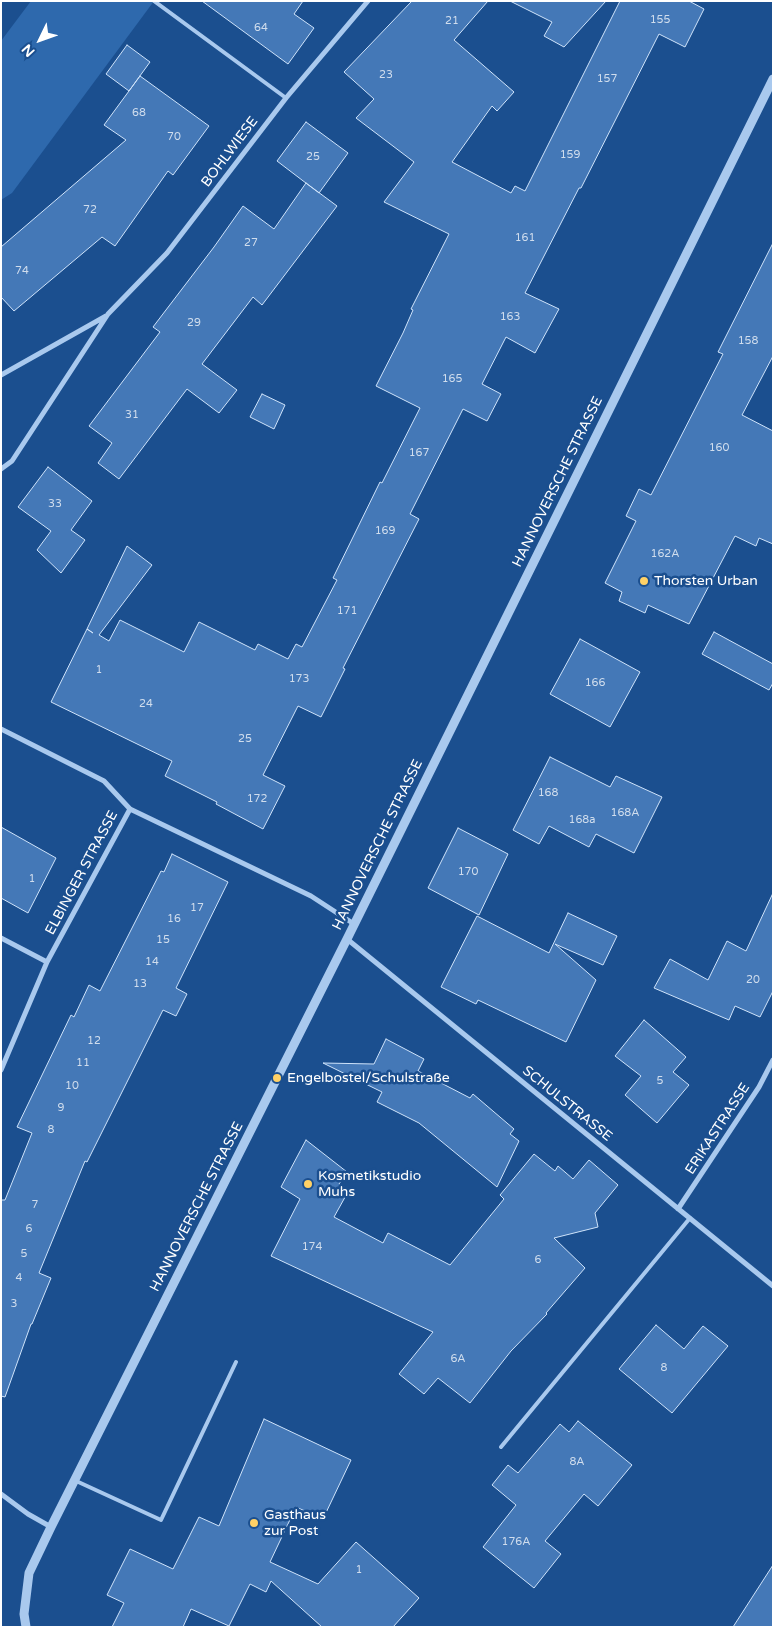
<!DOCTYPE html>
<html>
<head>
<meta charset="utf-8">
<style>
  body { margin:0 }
  #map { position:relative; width:774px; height:1628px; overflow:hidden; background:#1b4f8f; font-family:"Varela Round",sans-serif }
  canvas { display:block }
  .frame { position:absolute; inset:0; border:2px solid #fff; pointer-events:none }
  .north { position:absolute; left:15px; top:15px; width:50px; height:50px; -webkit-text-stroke:4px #1b4f8f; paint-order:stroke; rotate:228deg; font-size:14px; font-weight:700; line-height:20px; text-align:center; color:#fff }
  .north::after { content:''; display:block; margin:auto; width:18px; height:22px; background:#fff; clip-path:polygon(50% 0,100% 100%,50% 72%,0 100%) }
</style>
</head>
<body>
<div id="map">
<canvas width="774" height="1628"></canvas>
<div class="frame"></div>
<div class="north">N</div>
</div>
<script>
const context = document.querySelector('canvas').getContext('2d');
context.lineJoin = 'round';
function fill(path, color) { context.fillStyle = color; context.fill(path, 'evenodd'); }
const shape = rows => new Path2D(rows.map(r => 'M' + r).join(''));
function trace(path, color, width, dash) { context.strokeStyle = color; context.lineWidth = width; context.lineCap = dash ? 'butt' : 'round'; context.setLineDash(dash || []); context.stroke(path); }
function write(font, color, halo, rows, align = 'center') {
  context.font = font + ' "Varela Round",sans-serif'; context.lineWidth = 5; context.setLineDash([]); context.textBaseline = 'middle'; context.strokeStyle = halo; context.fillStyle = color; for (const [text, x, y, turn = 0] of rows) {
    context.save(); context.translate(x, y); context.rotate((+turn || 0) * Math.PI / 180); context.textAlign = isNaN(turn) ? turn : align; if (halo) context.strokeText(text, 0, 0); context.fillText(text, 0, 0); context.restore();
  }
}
fill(shape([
  [31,1,154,1,12,193,1,200,1,41]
]), '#2e69ad');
const building = shape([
  [202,1,303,1,294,14,314,28,288,64,202,1],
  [412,1,488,1,454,40,514,92,497,111,492,106,452,162,511,193,515,186,525,191,620,1,689,1,704,9,685,47,659,34,581,188,579,188,525,293,559,309,535,353,506,337,482,384,501,394,487,421,463,409,410,514,419,519,343,668,345,669,321,717,298,706,263,775,285,786,263,829,216,804,217,802,165,776,172,761,51,702,87,629,93,633,87,629,127,546,152,565,99,635,109,641,120,620,184,652,199,622,255,650,258,644,288,659,296,644,302,647,337,580,333,578,380,482,382,483,420,408,376,386,403,333,413,310,411,309,449,234,384,202,414,162,356,118,374,99,344,72,412,1],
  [510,1,606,1,564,47,544,36,552,22,510,1],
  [127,45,150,62,129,91,106,74,127,45],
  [140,76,209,126,173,175,168,171,115,246,102,237,14,311,1,297,1,247,126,140,104,125,140,76],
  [306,122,348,153,319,193,277,161,306,122],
  [306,183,337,206,262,305,253,297,202,364,237,390,219,413,187,389,119,479,98,463,112,443,89,426,160,332,153,327,214,247,243,206,274,229,306,183],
  [773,243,773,356,742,415,773,431,773,544,759,538,756,546,735,536,689,624,648,605,645,613,619,601,622,592,605,583,636,521,626,516,639,489,651,495,723,354,718,352,773,243],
  [262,394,285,405,274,429,250,417,262,394],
  [48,467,92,501,71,530,85,540,61,573,37,550,51,531,18,507,48,467],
  [714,632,773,664,773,683,769,690,702,654,714,632],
  [580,639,640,672,610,727,550,694,580,639],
  [550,757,610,787,616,776,662,797,634,853,596,834,589,847,549,826,539,844,513,830,550,757],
  [1,827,56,858,28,913,1,898,1,827],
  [458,828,508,854,479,915,428,888,458,828],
  [172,854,228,882,176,988,187,994,176,1016,163,1010,87,1162,85,1161,39,1273,51,1278,32,1324,31,1324,5,1397,1,1396,1,1200,5,1200,32,1133,17,1127,71,1015,74,1017,89,985,100,991,161,871,164,872,172,854],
  [773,893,773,991,760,1017,735,1006,729,1020,654,988,670,959,708,980,727,941,746,951,773,893],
  [568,913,617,936,603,965,555,944,596,980,566,1042,478,1000,476,1004,441,987,477,916,549,953,568,913],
  [644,1020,686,1057,673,1072,689,1085,657,1123,625,1095,641,1076,615,1056,644,1020],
  [386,1039,424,1059,418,1071,470,1098,473,1094,514,1129,510,1134,519,1141,497,1187,419,1123,377,1102,382,1092,323,1063,374,1064,386,1039],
  [306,1140,347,1172,339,1184,349,1190,334,1217,383,1243,388,1233,450,1265,504,1199,500,1195,534,1154,555,1171,558,1166,573,1179,589,1160,618,1185,595,1213,598,1227,554,1238,585,1268,546,1313,547,1314,511,1351,470,1403,438,1378,424,1394,399,1374,433,1332,271,1256,300,1199,281,1187,306,1140],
  [656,1325,684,1349,703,1326,728,1346,672,1413,619,1369,656,1325],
  [264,1419,351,1460,323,1519,296,1507,270,1562,318,1584,356,1542,419,1598,393,1627,322,1627,271,1581,266,1592,250,1584,229,1626,191,1609,183,1627,112,1627,124,1603,107,1595,130,1549,173,1569,199,1517,219,1526,264,1419],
  [578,1421,632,1465,598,1506,584,1494,545,1541,561,1554,534,1588,483,1547,516,1505,492,1485,508,1465,518,1473,560,1424,569,1432,578,1421],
  [773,1565,773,1627,733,1627,773,1565]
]);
fill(building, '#4478b7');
trace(building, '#cfe3fa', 1);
trace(shape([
  [154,1,286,98],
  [501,1447,690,1218],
  [74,1480,161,1520,236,1362]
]), '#a9c9ee', 4);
trace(shape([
  [1,375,106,316],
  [1,469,12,461,108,314,167,253,286,98,368,1],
  [1,729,104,781,130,809],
  [1,938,47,962],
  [347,939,773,1286],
  [1,1070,47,962,130,809,311,896,354,924],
  [678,1209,759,1087,773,1060],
  [1,1494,28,1514,51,1527]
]), '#a9c9ee', 5);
trace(shape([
  [26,1627,24,1614,29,1573,51,1527,347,939,773,79]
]), '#a9c9ee', 9);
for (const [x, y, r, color] of [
  [644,581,5,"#ffd166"],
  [277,1078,5,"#ffd166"],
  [308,1184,5,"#ffd166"],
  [254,1523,5,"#ffd166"]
]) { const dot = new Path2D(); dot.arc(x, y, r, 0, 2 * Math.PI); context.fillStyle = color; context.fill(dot); trace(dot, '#1b4f8f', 2); }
write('11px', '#d0dded', null, [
  ["155",660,20],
  ["21",452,21],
  ["64",261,28],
  ["23",386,75],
  ["157",607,79],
  ["68",139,113],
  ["70",174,137],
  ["159",570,155],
  ["25",313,157],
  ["72",90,210],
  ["161",525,238],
  ["27",251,243],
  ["74",22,271],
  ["163",510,317],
  ["29",194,323],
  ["158",748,341],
  ["165",452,379],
  ["31",132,415],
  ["160",719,448],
  ["167",419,453],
  ["33",55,504],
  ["169",385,531],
  ["162A",665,554],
  ["171",347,611],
  ["1",99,670],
  ["173",299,679],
  ["166",595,683],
  ["24",146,704],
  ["25",245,739],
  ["168",548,793],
  ["172",257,799],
  ["168A",625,813],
  ["168a",582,820],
  ["170",468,872],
  ["1",32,879],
  ["17",197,908],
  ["16",174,919],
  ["15",163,940],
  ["14",152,962],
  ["20",753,980],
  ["13",140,984],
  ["12",94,1041],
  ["11",83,1063],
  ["5",660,1081],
  ["10",72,1086],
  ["9",61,1108],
  ["8",51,1130],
  ["7",35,1205],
  ["6",29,1229],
  ["174",312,1247],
  ["5",24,1254],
  ["6",538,1260],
  ["4",19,1278],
  ["3",14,1304],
  ["6A",458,1359],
  ["8",664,1368],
  ["8A",577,1462],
  ["176A",516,1542],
  ["1",359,1570]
]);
write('14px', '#fff', '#1b4f8f', [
  ["BOHLWIESE",230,152,-53],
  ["HANNOVERSCHE STRASSE",558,482,-64],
  ["HANNOVERSCHE STRASSE",378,845,-64],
  ["ELBINGER STRASSE",82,873,-62],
  ["SCHULSTRASSE",567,1104,39],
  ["ERIKASTRASSE",718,1129,-57],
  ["HANNOVERSCHE STRASSE",197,1207,-63]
]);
write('14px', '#fff', '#1b4f8f', [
  ["Thorsten Urban",654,581],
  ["Engelbostel/Schulstraße",287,1078],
  ["Kosmetikstudio",318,1176],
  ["Muhs",318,1192],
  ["Gasthaus",264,1515],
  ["zur Post",264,1531]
], 'left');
</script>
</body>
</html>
